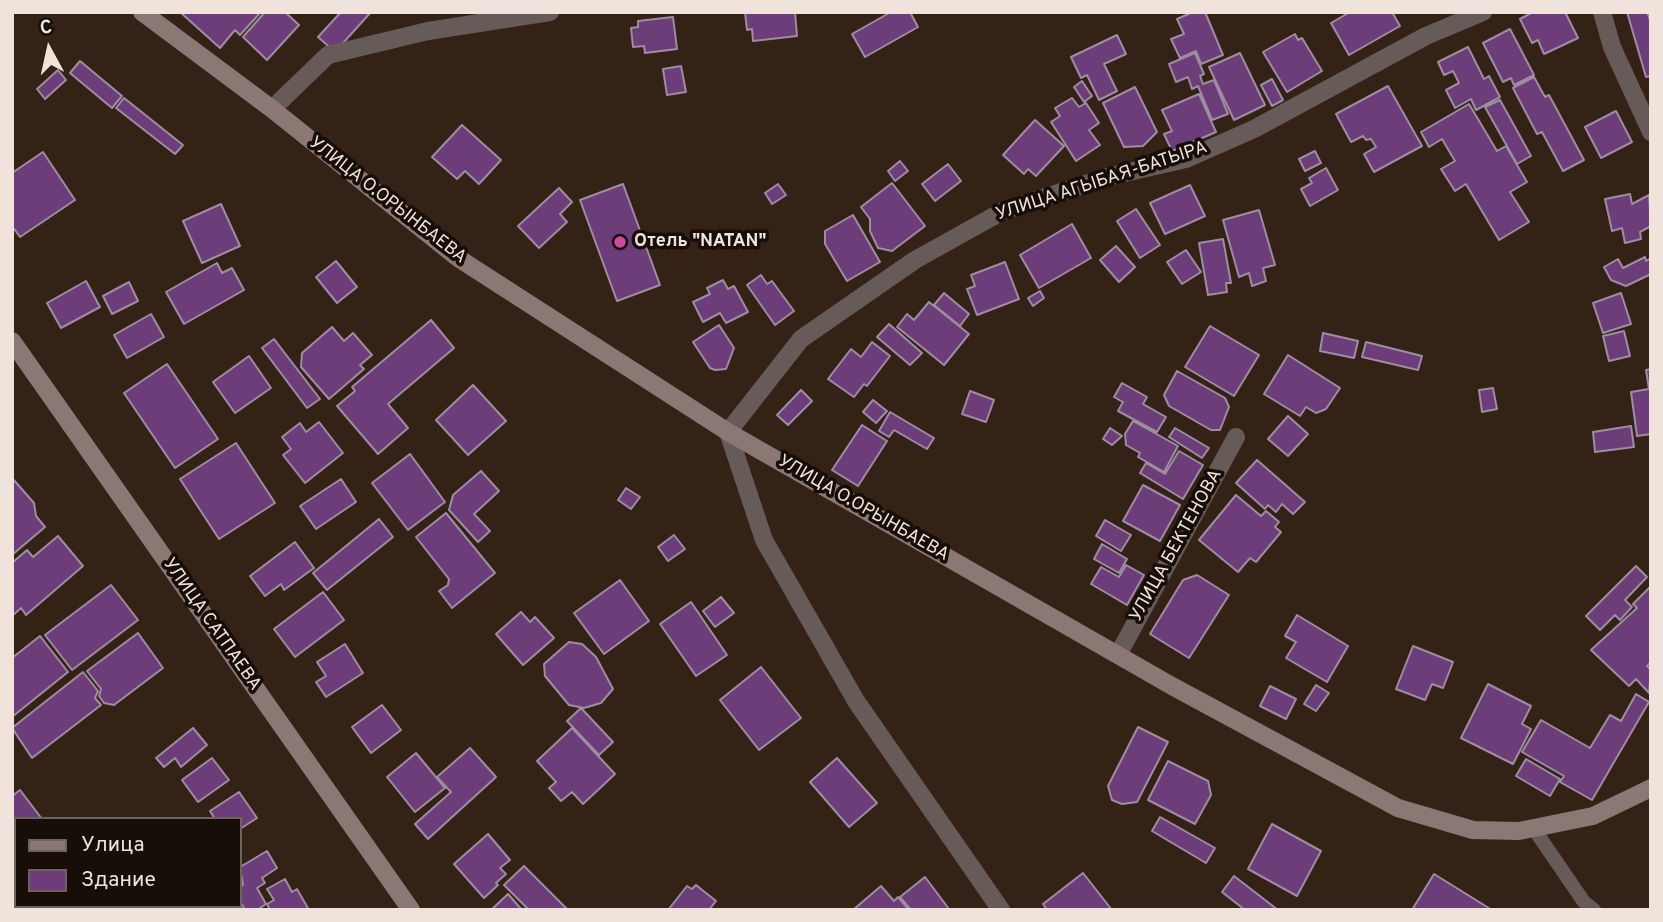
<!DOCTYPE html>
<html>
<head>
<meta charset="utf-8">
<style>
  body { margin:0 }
  #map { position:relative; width:1663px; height:922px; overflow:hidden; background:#352216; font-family:Overpass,sans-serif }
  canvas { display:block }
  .frame { position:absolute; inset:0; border:14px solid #f0e3db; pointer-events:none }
  .legend { position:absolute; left:14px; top:817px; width:228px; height:91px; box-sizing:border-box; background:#170e09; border:2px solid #6e635d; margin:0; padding:9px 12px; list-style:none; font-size:21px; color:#f0e3db }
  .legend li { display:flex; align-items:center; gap:14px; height:35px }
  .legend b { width:35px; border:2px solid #6e635d }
  .north { position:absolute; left:14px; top:14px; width:70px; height:70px; -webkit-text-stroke:5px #170e09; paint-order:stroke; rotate:352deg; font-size:19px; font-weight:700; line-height:28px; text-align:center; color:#f0e3db }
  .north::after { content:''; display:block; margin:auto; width:24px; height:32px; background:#f0e3db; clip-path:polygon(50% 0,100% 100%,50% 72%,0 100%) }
</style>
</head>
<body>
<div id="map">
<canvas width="1663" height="922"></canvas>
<div class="frame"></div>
<ul class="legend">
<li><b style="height:9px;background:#8b7875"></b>Улица</li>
<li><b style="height:19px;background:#6c3d79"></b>Здание</li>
</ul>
<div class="north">С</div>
</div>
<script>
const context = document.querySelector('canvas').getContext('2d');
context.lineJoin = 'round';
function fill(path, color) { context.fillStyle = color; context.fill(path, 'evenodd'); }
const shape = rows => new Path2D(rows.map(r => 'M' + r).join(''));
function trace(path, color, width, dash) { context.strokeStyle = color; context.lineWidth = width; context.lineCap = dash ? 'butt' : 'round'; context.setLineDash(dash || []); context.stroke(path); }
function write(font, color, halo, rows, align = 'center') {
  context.font = font + ' Overpass,sans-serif'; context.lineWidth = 7; context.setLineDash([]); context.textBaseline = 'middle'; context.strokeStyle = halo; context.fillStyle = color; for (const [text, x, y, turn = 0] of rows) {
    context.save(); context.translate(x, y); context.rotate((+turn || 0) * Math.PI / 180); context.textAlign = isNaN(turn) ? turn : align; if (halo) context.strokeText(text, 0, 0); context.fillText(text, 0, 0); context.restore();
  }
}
const building = shape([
  [180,12,261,12,240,35,235,30,220,48,180,12],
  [265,12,285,12,299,25,267,60,243,37,265,12],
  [341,12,371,12,335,52,318,37,341,12],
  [745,12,795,12,797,36,753,41,752,29,747,30,745,12],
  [891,12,910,12,918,27,865,57,852,34,891,12],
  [1193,12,1205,12,1223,55,1201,64,1196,51,1180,58,1171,39,1184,34,1177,19,1193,12],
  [1350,12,1392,12,1400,26,1349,55,1331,23,1350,12],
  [1533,12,1565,12,1578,38,1544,54,1538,40,1532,43,1520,19,1533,12],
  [1627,12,1647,12,1651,23,1651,76,1646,77,1627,12],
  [673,17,677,49,645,53,644,46,633,47,631,28,638,27,638,21,673,17],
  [1510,29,1534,75,1514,85,1511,78,1503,82,1483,43,1510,29],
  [1295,34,1298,40,1302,38,1322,71,1287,92,1263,52,1295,34],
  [1117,35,1126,54,1104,64,1117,91,1099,100,1087,75,1081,78,1071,57,1117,35],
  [1468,47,1484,79,1489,76,1500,97,1476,110,1471,99,1455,108,1446,90,1459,83,1453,71,1444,75,1438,62,1468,47],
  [1195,53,1204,74,1200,76,1203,84,1214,80,1228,114,1212,120,1198,86,1192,89,1188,77,1176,82,1169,64,1195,53],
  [1240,53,1265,105,1234,120,1209,67,1240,53],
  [80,61,122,96,112,108,70,73,80,61],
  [681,66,686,92,667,95,663,69,681,66],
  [58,70,66,80,45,99,37,89,58,70],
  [1534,77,1545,97,1549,95,1584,160,1563,171,1542,132,1537,134,1513,88,1534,77],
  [1272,79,1283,100,1272,106,1261,85,1272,79],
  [1082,81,1092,96,1084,102,1074,87,1082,81],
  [1388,86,1422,146,1374,172,1364,154,1376,147,1371,139,1366,140,1363,136,1351,142,1336,114,1388,86],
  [1135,87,1157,132,1143,146,1124,147,1103,103,1135,87],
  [1199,94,1216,132,1172,151,1164,134,1172,131,1162,110,1199,94],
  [124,98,183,145,175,154,116,108,124,98],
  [1072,98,1079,107,1086,103,1099,123,1089,130,1100,145,1076,161,1051,122,1060,116,1055,108,1072,98],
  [1500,100,1531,156,1517,164,1485,107,1500,100],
  [1469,104,1497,151,1506,146,1527,182,1510,192,1529,222,1499,240,1466,184,1455,191,1441,169,1455,161,1442,139,1429,147,1421,132,1469,104],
  [1616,111,1632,142,1601,158,1585,127,1616,111],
  [1035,120,1064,146,1036,176,1028,169,1024,174,1003,155,1035,120],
  [462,125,501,160,479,184,465,171,457,179,432,157,462,125],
  [1315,151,1321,163,1305,171,1299,159,1315,151],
  [43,152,75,200,20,237,12,226,12,173,43,152],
  [900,161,908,171,895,181,888,171,900,161],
  [948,164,961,181,935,201,922,184,948,164],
  [1326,168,1338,190,1310,206,1301,189,1312,183,1309,178,1326,168],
  [892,183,925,226,892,251,878,248,870,231,870,219,861,207,892,183],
  [623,184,660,285,617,301,580,200,623,184],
  [778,184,786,195,772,204,765,193,778,184],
  [1190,185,1205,216,1165,234,1150,203,1190,185],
  [559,188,572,202,560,214,567,222,539,248,518,226,559,188],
  [1630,194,1632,204,1649,195,1651,226,1640,232,1641,239,1625,243,1622,228,1612,231,1605,199,1630,194],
  [221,204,240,246,202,263,183,221,221,204],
  [1136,209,1160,245,1140,258,1117,221,1136,209],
  [1259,210,1275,265,1263,268,1266,281,1252,286,1249,273,1239,277,1223,220,1259,210],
  [853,215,880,262,847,281,825,244,825,231,853,215],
  [1072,224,1091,258,1039,288,1020,255,1072,224],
  [1223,239,1231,283,1226,283,1227,292,1208,295,1199,243,1223,239],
  [1116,246,1135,267,1119,282,1100,260,1116,246],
  [1186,250,1201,272,1182,284,1167,262,1186,250],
  [1645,257,1646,261,1651,258,1651,274,1626,286,1611,280,1604,267,1618,259,1623,268,1645,257],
  [336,261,357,287,337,303,316,277,336,261],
  [1005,262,1019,299,977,315,967,289,975,286,971,275,1005,262],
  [217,263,222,273,232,268,244,290,184,324,166,292,217,263],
  [761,275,767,284,772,281,794,311,775,325,747,285,761,275],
  [723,280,728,289,734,286,748,312,726,323,720,313,703,322,693,302,710,294,707,288,723,280],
  [86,281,100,307,61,328,47,303,86,281],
  [129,282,138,301,112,314,103,296,129,282],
  [1040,291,1044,298,1033,306,1028,298,1040,291],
  [944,293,969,314,960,326,934,305,944,293],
  [1621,293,1631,324,1603,333,1593,303,1621,293],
  [929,302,969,334,944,365,897,327,907,314,914,320,929,302],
  [151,314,164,337,127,358,114,335,151,314],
  [431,320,454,348,388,404,408,428,378,454,337,406,355,391,352,387,431,320],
  [889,324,922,353,910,365,877,337,889,324],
  [719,325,734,348,726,369,715,370,710,368,693,342,719,325],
  [1210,326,1259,355,1234,396,1185,367,1210,326],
  [332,327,344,341,353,333,372,355,360,365,364,369,329,399,301,367,302,353,332,327],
  [1624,331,1630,356,1609,361,1603,336,1624,331],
  [1323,333,1358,341,1354,358,1320,351,1323,333],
  [274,339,320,399,307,408,262,348,274,339],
  [872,342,890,356,867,386,864,384,854,397,828,379,851,349,861,357,872,342],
  [1366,342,1422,356,1418,370,1362,357,1366,342],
  [1288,355,1340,388,1326,409,1316,413,1306,407,1300,416,1264,394,1288,355],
  [249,356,271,388,235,413,213,382,249,356],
  [167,364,218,439,175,468,124,393,167,364],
  [1651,369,1651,434,1637,436,1631,392,1649,389,1646,370,1651,369],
  [1177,371,1225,398,1229,407,1220,430,1211,430,1169,406,1164,395,1177,371],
  [1122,383,1147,397,1143,404,1166,417,1157,432,1118,411,1123,402,1114,397,1122,383],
  [473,385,506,421,468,455,436,420,473,385],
  [1493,388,1497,409,1482,412,1479,390,1493,388],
  [801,390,812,401,788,425,777,415,801,390],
  [970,391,994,400,986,422,962,414,970,391],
  [873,400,887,411,876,423,863,412,873,400],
  [890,412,934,438,927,449,894,430,889,437,879,431,890,412],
  [1288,416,1308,434,1288,456,1268,439,1288,416],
  [1133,421,1178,446,1164,472,1138,457,1140,453,1126,445,1125,434,1133,421],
  [319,422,343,453,305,483,283,455,291,449,282,437,300,423,306,432,319,422],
  [862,425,887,441,858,486,832,470,862,425],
  [1631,426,1634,447,1595,452,1593,432,1631,426],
  [1110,428,1122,436,1112,445,1103,439,1110,428],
  [1175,428,1209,448,1202,458,1169,437,1175,428],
  [236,443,275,503,219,539,180,479,236,443],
  [1179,451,1203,465,1183,499,1140,473,1146,463,1165,474,1179,451],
  [410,454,445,502,408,530,372,483,410,454],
  [1257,460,1305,502,1293,514,1282,504,1276,512,1268,505,1265,509,1236,483,1257,460],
  [481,471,499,491,474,514,490,531,478,542,449,510,453,495,481,471],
  [12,478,34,503,36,516,45,527,12,555,12,478],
  [341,479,356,502,316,529,300,506,341,479],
  [1143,485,1180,505,1160,541,1123,521,1143,485],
  [626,488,640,497,631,509,618,500,626,488],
  [1236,495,1261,516,1266,511,1279,522,1275,527,1281,532,1256,562,1250,558,1238,572,1199,540,1236,495],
  [446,513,495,573,452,608,439,591,448,585,449,579,416,537,446,513],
  [379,519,393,537,327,590,313,573,379,519],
  [1105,520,1131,535,1121,551,1096,536,1105,520],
  [674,535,685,549,668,561,658,547,674,535],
  [58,536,83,566,26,615,21,608,12,616,12,563,27,550,33,557,58,536],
  [295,542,314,568,284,590,281,584,265,596,250,576,295,542],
  [1102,544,1127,559,1119,573,1094,559,1102,544],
  [1126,565,1144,575,1127,605,1091,584,1101,567,1119,577,1126,565],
  [1636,566,1647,577,1625,600,1632,607,1620,620,1615,615,1600,630,1586,616,1636,566],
  [1197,575,1229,595,1189,658,1150,634,1183,580,1197,575],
  [620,580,649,621,604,654,574,613,620,580],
  [111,585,138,620,72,670,45,635,111,585],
  [1651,586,1651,662,1647,666,1651,670,1649,693,1636,679,1629,686,1591,650,1637,608,1633,604,1651,586],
  [323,592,344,620,295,657,274,629,323,592],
  [721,597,734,613,715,627,703,611,721,597],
  [691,602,727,655,696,676,660,624,691,602],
  [521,612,530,622,535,617,554,638,523,665,496,634,521,612],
  [1297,615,1348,646,1327,682,1286,658,1296,642,1285,636,1297,615],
  [138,633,163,668,114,705,104,703,99,696,101,689,87,671,138,633],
  [40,636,68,672,12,717,12,658,40,636],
  [569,642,582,644,596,657,613,689,601,703,584,708,569,705,545,676,544,664,569,642],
  [345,644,363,673,326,697,316,682,326,676,317,662,345,644],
  [1413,646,1453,662,1443,688,1432,684,1425,700,1396,689,1413,646],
  [761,667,801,718,759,750,720,700,761,667],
  [83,672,98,691,95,698,101,705,32,758,12,728,83,672],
  [1488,684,1531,706,1522,724,1531,729,1513,764,1461,738,1488,684],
  [1316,685,1329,693,1316,711,1304,704,1316,685],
  [1270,686,1296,699,1286,719,1260,706,1270,686],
  [1636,694,1649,702,1592,800,1560,782,1564,776,1522,752,1541,720,1590,748,1610,715,1621,721,1636,694],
  [382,705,401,730,371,753,352,727,382,705],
  [581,708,613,742,599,755,567,721,581,708],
  [1138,727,1168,742,1137,802,1122,804,1112,800,1108,786,1138,727],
  [193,728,207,745,181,767,175,758,164,767,156,758,193,728],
  [572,728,615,774,583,804,572,792,561,801,549,788,556,782,537,761,572,728],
  [470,748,496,777,428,839,415,824,451,792,437,777,470,748],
  [416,753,445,788,415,812,387,777,416,753],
  [212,758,229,780,198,802,182,780,212,758],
  [837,758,877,803,849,827,810,782,837,758],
  [1526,759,1560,779,1550,796,1516,776,1526,759],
  [1168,761,1208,781,1211,795,1195,824,1148,800,1168,761],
  [20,790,42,819,16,819,16,841,12,836,12,796,20,790],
  [239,792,257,818,240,829,240,819,215,819,210,811,239,792],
  [1160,817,1215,848,1206,863,1152,831,1160,817],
  [1272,824,1321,851,1297,896,1248,869,1272,824],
  [488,834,510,860,500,868,506,874,496,883,498,885,484,898,454,864,488,834],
  [267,851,277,868,262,878,265,883,257,888,266,904,257,910,245,910,240,901,240,887,243,885,240,867,267,851],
  [524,866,568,910,529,910,504,885,524,866],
  [1083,873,1112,910,1047,910,1043,904,1083,873],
  [1434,874,1492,910,1412,910,1434,874],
  [1234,876,1278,910,1245,910,1222,892,1234,876],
  [925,877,949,909,948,910,911,910,900,897,925,877],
  [285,879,292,892,297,889,309,910,270,910,267,904,274,900,267,889,285,879],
  [696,885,716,901,709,910,668,910,687,886,692,889,696,885],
  [881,886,894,901,898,897,909,910,853,910,881,886],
  [508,894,522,910,491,910,508,894]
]);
fill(building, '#6c3d79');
trace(building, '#9d8da2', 2);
trace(shape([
  [1534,829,1584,902,1594,910]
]), '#675b59', 14);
trace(shape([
  [1602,12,1612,47,1651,132],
  [272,109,328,55,428,31,550,12],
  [1118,655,1236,437],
  [1001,910,856,701,764,540,728,432,801,339,915,260,1003,211,1107,177,1186,159,1254,129,1426,36,1483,12]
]), '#675b59', 18);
trace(shape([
  [142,12,272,109,458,258,728,432,1172,686,1398,808,1473,830,1519,831,1593,816,1651,788],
  [12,341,411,910]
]), '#8b7875', 18);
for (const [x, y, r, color] of [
  [620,242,7,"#d1479c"]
]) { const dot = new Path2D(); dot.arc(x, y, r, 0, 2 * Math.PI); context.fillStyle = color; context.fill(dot); trace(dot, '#170e09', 2.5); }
write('18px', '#f0e3db', '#170e09', [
  ["УЛИЦА АГЫБАЯ-БАТЫРА",1102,182,-18],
  ["УЛИЦА О.ОРЫНБАЕВА",387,201,38],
  ["УЛИЦА О.ОРЫНБАЕВА",863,509,30],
  ["УЛИЦА БЕКТЕНОВА",1177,546,-61],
  ["УЛИЦА САТПАЕВА",211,625,55]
]);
write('bold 18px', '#f0e3db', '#170e09', [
  ["Отель \"NATAN\"",634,242]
], 'left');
</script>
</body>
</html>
